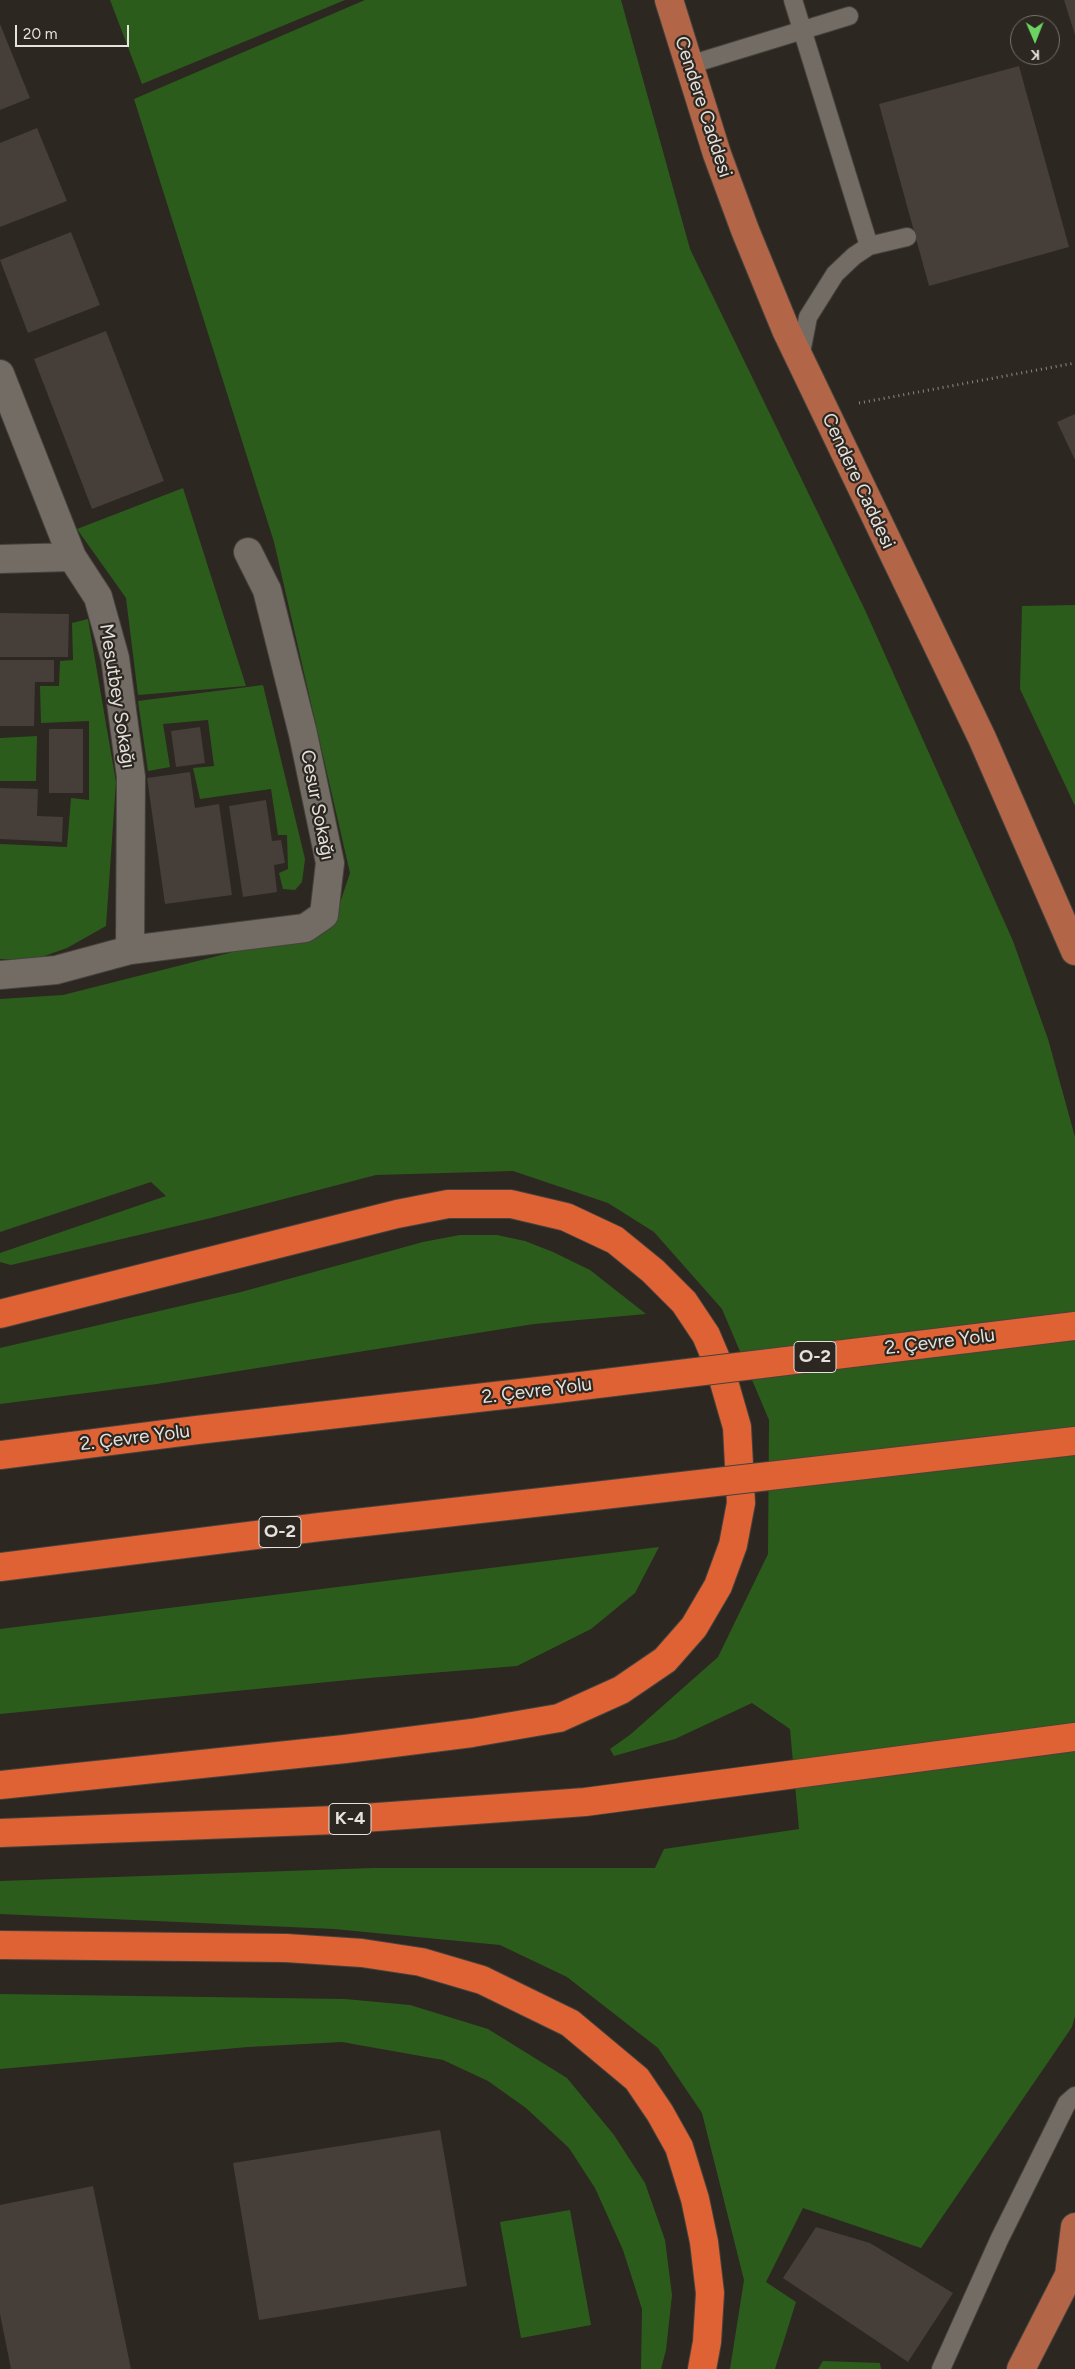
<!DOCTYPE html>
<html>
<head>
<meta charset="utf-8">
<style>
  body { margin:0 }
  #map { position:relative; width:1075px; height:2369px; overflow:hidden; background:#2c2721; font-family:Figtree,sans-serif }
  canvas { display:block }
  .north { position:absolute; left:1010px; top:15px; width:50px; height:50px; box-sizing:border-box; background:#2c2721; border:1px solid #76716c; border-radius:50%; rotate:179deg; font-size:14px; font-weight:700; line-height:20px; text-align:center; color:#e5e1dd }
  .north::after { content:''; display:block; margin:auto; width:18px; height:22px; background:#6cd362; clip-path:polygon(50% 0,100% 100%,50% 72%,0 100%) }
  .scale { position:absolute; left:15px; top:25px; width:114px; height:22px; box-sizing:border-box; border:2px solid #e5e1dd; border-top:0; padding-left:6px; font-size:15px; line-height:18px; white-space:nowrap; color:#e5e1dd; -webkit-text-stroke:4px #2c2721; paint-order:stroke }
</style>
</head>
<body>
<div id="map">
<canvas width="1075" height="2369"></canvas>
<div class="north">K</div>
<div class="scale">20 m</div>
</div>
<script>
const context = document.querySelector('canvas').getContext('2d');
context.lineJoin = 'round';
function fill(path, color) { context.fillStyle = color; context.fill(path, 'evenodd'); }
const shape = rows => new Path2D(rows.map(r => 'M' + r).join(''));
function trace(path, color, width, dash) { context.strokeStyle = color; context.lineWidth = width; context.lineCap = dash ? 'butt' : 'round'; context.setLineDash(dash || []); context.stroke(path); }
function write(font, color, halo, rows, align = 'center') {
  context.font = font + ' Figtree,sans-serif'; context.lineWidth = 4.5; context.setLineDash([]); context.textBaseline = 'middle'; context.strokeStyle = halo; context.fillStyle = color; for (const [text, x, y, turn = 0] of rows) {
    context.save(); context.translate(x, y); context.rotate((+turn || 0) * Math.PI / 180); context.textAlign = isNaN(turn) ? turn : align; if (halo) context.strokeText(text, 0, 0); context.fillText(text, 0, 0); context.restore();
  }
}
fill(shape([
  [110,0,345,0,142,84],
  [365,0,621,0,690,249,865,610,1013,941,1048,1039,1075,1137,1075,2016,1072,2027,921,2248,803,2208,766,2282,796,2302,775,2369,730,2369,744,2280,702,2113,658,2048,567,1977,500,1945,334,1929,0,1914,0,1881,373,1868,655,1868,664,1849,799,1829,790,1729,752,1703,675,1739,614,1756,610,1749,631,1734,718,1657,768,1554,769,1420,722,1309,654,1232,608,1203,513,1171,376,1175,211,1218,11,1265,0,1262,0,1253,166,1196,151,1182,0,1232,0,999,63,995,332,927,350,873,274,542,134,99],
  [183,488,246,686,138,695,126,598,77,529],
  [1075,605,1075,806,1020,689,1022,606],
  [88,619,116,782,106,926,67,948,33,960,0,959,0,844,67,847,71,798,89,800,89,721,41,723,40,686,59,686,60,661,73,660,72,623],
  [263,685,305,859,302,882,295,890,283,889,279,873,288,869,287,835,278,835,271,789,200,799,193,768,214,766,208,720,163,724,170,767,148,771,138,701],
  [37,736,36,781,0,781,0,738],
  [460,1235,497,1235,525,1241,553,1252,590,1270,646,1314,534,1324,157,1384,0,1404,0,1348,241,1292,423,1242],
  [659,1547,635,1593,591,1629,517,1666,369,1678,0,1714,0,1629],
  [0,1994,345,1999,410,2005,488,2029,567,2078,614,2135,645,2183,665,2240,672,2295,666,2350,661,2369,641,2369,642,2309,623,2250,595,2188,569,2148,526,2108,488,2081,443,2060,342,2042,248,2047,0,2069],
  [570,2210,591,2325,521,2338,500,2222],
  [823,2361,880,2363,881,2369,818,2369]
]), '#2c5c1b');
fill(shape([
  [1064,0,1075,0,1075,35],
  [0,24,30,98,0,110],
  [1019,66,1069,247,929,286,879,104],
  [37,128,67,201,0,227,0,143],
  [71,232,100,305,28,333,0,260],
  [106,331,164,481,92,509,34,359],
  [1075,414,1075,460,1057,422],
  [0,613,69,614,68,657,0,657],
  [0,660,54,660,54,682,35,682,34,726,0,726],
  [200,727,205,763,176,767,171,731],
  [49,729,83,729,83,793,49,793],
  [190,772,195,808,219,804,232,895,165,904,147,778],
  [0,788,38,789,37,816,63,817,62,842,0,839],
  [266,800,272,841,281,840,285,863,274,865,277,892,243,897,229,806],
  [440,2130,467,2286,259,2320,233,2163],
  [93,2186,131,2369,11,2369,0,2314,0,2205],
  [816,2227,870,2243,953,2293,908,2362,783,2278]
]), '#453e39');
const lane = shape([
  [793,0,869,246],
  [689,65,849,16],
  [800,358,808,317,835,274,854,256,869,246,907,237],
  [941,2369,999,2240,1067,2103,1075,2096]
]);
const street = shape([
  [0,374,72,557,98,597,115,658,131,777,130,950],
  [0,559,72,557],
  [0,975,56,970,130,950,305,928,324,915,330,863,303,734,267,590,248,552]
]);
const primary = shape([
  [669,0,717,154,745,230,786,330,982,738,1075,951],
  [1021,2369,1069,2275,1075,2227]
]);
const highway = shape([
  [0,1314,397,1214,448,1204,511,1204,566,1217,615,1240,653,1271,684,1302,706,1335,720,1368,737,1427,741,1503,733,1545,718,1586,694,1627,665,1660,621,1690,559,1718,472,1733,345,1749,0,1785],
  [0,1455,197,1430,556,1389],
  [0,1567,320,1527,560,1500],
  [0,1833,336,1820,585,1802,1075,1737],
  [0,1945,286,1948,362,1953,421,1962,482,1980,570,2023,637,2079,660,2113,679,2147,695,2199,704,2242,710,2293,707,2342,702,2369]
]);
trace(lane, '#46423d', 20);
trace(street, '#46423d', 30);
trace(primary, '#46423d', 30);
trace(highway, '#46423d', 30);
trace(shape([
  [859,403,1075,363]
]), '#8c8883', 3, [1, 4]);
trace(lane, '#736c65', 18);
trace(street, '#736c65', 28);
trace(primary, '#b36647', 28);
trace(highway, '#de6233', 28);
const highwayBridge = shape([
  [556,1389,1075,1326],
  [560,1500,1075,1441]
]);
trace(highwayBridge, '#46423d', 30, []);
trace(highwayBridge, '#de6233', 28);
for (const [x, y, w] of [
  [815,1357,42],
  [280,1532,42],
  [350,1819,42]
]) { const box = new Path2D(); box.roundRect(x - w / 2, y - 15.5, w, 31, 4); context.fillStyle = '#2c2721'; context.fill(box); trace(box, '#e5e1dd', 1); }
write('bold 18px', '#e5e1dd', null, [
  ["O-2",815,1357],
  ["O-2",280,1532],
  ["K-4",350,1819]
]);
write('19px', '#e5e1dd', '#2c2721', [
  ["Cendere Caddesi",703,107,72],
  ["Cendere Caddesi",858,481,65],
  ["Mesutbey Sokağı",117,696,81],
  ["Cesur Sokağı",317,805,79],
  ["2. Çevre Yolu",940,1342,-7],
  ["2. Çevre Yolu",537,1391,-7],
  ["2. Çevre Yolu",135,1438,-7]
]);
</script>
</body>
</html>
